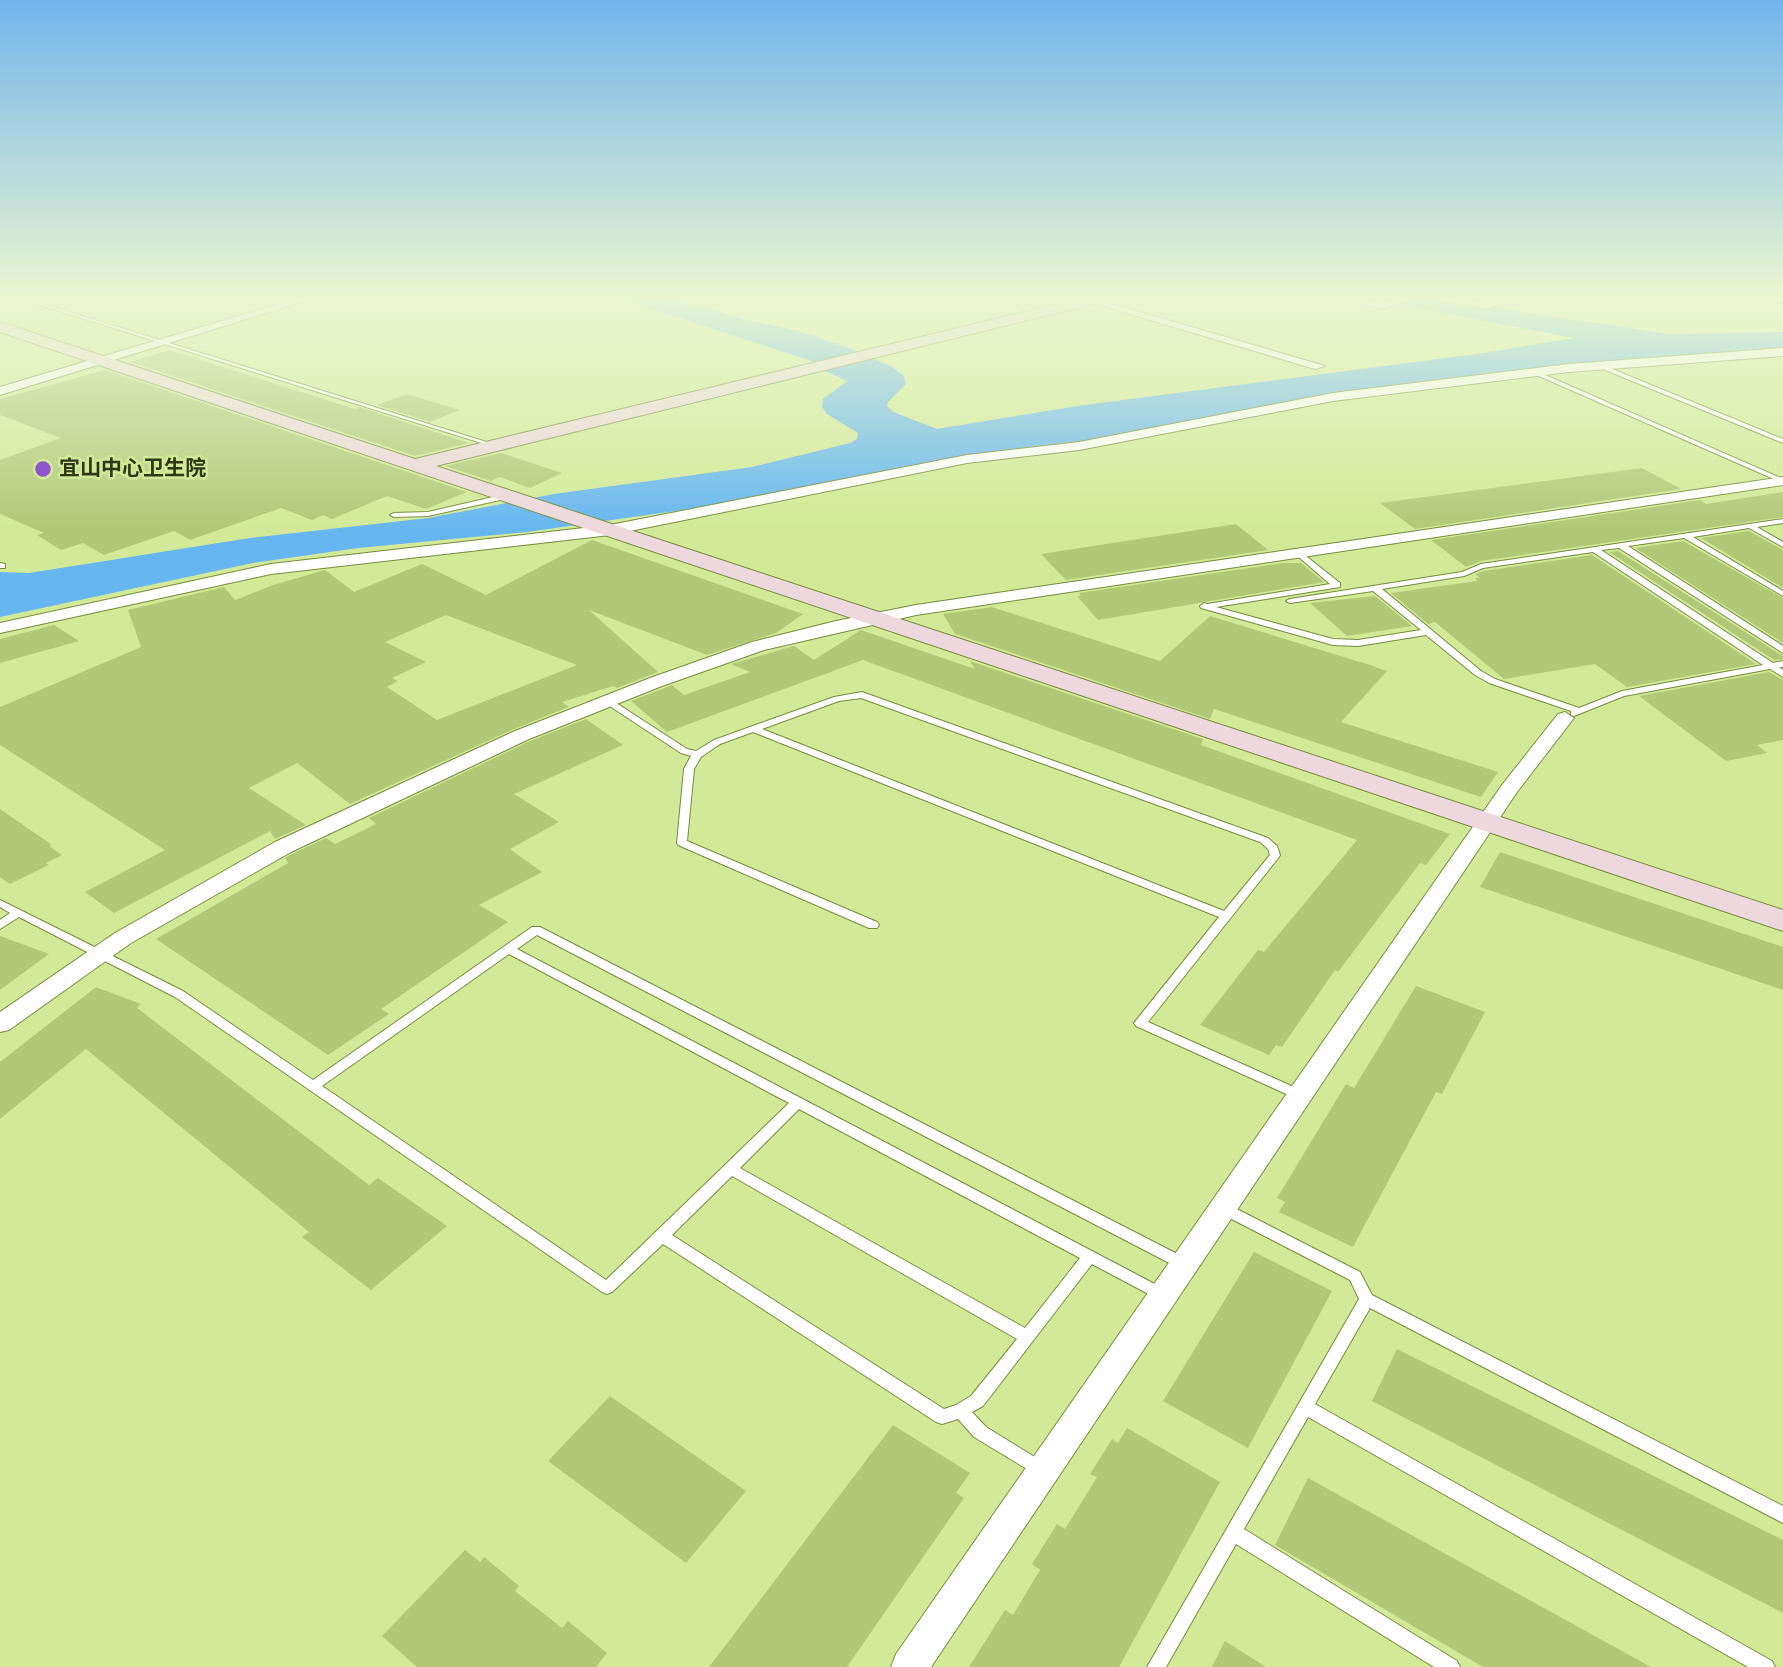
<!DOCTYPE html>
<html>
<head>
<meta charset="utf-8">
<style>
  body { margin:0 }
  canvas { display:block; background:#d2ea98 }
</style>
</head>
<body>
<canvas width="1783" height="1667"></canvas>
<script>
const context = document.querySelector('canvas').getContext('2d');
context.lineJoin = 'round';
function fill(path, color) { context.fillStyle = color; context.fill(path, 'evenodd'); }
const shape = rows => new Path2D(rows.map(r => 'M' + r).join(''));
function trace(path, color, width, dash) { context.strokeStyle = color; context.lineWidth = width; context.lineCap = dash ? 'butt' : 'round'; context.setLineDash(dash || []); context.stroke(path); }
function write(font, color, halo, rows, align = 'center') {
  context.font = font + ' "Zilla Slab","Noto Sans SC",serif'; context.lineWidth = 5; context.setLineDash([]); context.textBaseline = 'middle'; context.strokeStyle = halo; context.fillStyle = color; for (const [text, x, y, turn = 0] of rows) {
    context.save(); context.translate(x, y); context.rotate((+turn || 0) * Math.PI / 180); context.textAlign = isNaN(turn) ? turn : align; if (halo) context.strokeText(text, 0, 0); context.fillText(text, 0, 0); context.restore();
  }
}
fill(shape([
  [615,297,671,297,747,320,799,331,854,350,892,367,903,375,906,384,888,402,887,406,893,412,937,429,1077,406,1484,353,1574,338,1360,297,1434,298,1668,334,1783,332,1783,350,1311,397,1105,438,725,504,527,532,358,548,253,563,0,617,0,572,29,573,250,538,428,518,554,494,752,467,850,443,857,439,858,433,827,414,822,407,823,399,847,381,823,370,830,367]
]), '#65b6f1');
fill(shape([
  [169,350,355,409,359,407,469,443,415,456,130,362],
  [105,370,467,492,426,509,387,496,332,519,323,515,312,520,281,508,190,540,174,531,104,555,83,543,61,550,37,535,44,533,0,514,0,460,61,438,0,415,0,399],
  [407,394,460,410,430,422,377,405],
  [501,453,562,473,530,488,500,477,491,481,445,466],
  [1642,468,1681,489,1415,529,1380,503],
  [1783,492,1783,517,1481,561,1466,567,1431,540,1700,500,1706,504],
  [1236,524,1268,550,1066,580,1041,554],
  [1749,531,1783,550,1783,588,1701,538],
  [592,540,803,614,776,633,707,655,589,610,658,672,617,688,613,686,562,702,569,707,514,729,350,804,297,763,249,788,306,825,275,839,270,831,114,913,85,892,165,850,0,745,0,707,141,647,128,610,224,587,235,600,273,585,325,570,354,592,422,564,486,595],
  [446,615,577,665,437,720,387,687,398,681,392,678,426,662,385,642],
  [1683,541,1783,598,1783,643,1635,548],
  [1618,551,1783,656,1783,659,1774,660,1609,552],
  [1592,555,1756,664,1627,687,1595,664,1504,679,1435,622,1428,624,1391,593,1477,581,1475,578,1480,578,1475,574,1484,571],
  [1283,563,1301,563,1324,582,1098,620,1077,596,1081,596,1079,593],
  [1375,596,1412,626,1347,636,1310,603],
  [992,607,1160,661,1210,616,1370,665,1387,671,1341,722,1498,772,1481,797,1214,709,1210,719,955,634,943,614],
  [54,625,79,641,0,663,0,639],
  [861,630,975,669,970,661,1203,739,1201,745,1450,834,1426,865,1420,863,1338,972,1335,970,1282,1047,1276,1045,1269,1055,1200,1025,1258,950,1264,952,1357,840,863,660,667,732,631,701,672,685,684,695,750,672,731,664,794,646,814,660],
  [1769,672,1783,680,1783,740,1757,745,1767,753,1726,761,1639,696],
  [586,719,623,745,514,794,559,822,510,849,542,872,479,905,508,922,381,1009,389,1014,328,1055,156,939,288,863,285,858,292,854,326,838,335,844,376,824,369,818,530,741],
  [0,809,52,845,49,846,62,855,46,863,49,865,10,884,0,877],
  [1500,852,1783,947,1783,990,1480,887],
  [0,936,49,954,0,990],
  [1416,986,1485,1012,1442,1094,1436,1092,1353,1247,1279,1212,1285,1202,1277,1198,1346,1084,1354,1088],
  [96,987,141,1004,137,1008,369,1185,378,1178,447,1226,371,1290,302,1237,309,1232,86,1049,0,1119,0,1062],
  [1254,1252,1332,1291,1248,1448,1163,1401],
  [1397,1349,1783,1540,1783,1613,1372,1401],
  [610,1396,746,1491,686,1563,548,1461],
  [893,1425,970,1473,956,1493,964,1498,847,1667,709,1667],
  [1127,1428,1220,1482,1119,1667,969,1667,1005,1610,1013,1615,1040,1570,1032,1564,1057,1524,1065,1529,1097,1477,1090,1474,1112,1439,1118,1443],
  [1308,1478,1651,1667,1483,1667,1275,1545],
  [465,1550,480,1562,484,1557,519,1586,515,1591,562,1628,568,1621,607,1653,596,1667,417,1667,382,1636],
  [1225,1641,1266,1667,1212,1667]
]), '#b1c878');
const lane = shape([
  [14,297,22,297,496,445,491,446,14,297],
  [1600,364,1783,439,1783,443,1598,367,1598,365,1600,364],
  [1532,371,1536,371,1783,479,1783,483,1532,373,1532,371],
  [506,494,510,496,509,498,428,516,394,517,390,515,394,513,428,512,506,494],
  [1783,519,1783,523,1757,527,1783,542,1783,547,1749,528,1693,537,1783,591,1783,596,1684,538,1628,546,1783,646,1783,653,1619,548,1601,550,1773,663,1783,661,1783,667,1779,667,1783,670,1783,677,1770,669,1624,696,1574,716,1571,715,1571,711,1489,683,1475,675,1426,635,1358,646,1333,645,1201,608,1200,606,1204,603,1207,604,1330,584,1294,553,1294,549,1297,549,1340,583,1340,587,1216,607,1333,639,1358,640,1421,630,1373,591,1290,603,1286,601,1290,599,1462,572,1481,564,1783,519],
  [1593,552,1763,665,1622,691,1579,708,1495,679,1481,671,1382,589,1464,576,1483,568,1593,552],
  [0,563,5,564,5,568,0,568,0,563],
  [862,692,1268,838,1277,846,1280,855,1279,857,1148,1022,1305,1092,1306,1095,1305,1098,1300,1100,1295,1098,1136,1026,1134,1023,1219,917,753,732,720,744,701,757,694,769,687,841,877,922,879,925,877,928,869,928,678,845,677,843,684,769,691,756,681,753,602,701,607,698,610,699,687,749,696,751,714,740,750,727,834,697,862,692],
  [861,698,1260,842,1268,849,1270,855,1224,911,762,729,839,701,861,698],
  [0,900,183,991,313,1080,532,927,540,927,1189,1260,1191,1264,1189,1268,1184,1270,1179,1268,537,935,517,949,1168,1291,1170,1295,1168,1299,1163,1301,1158,1299,1092,1264,983,1406,972,1412,986,1427,1046,1464,1048,1469,1046,1474,1040,1477,974,1437,958,1419,942,1424,936,1422,663,1244,612,1292,607,1294,602,1292,175,997,19,917,0,929,0,920,10,913,0,907,0,900],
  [509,954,789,1103,606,1280,322,1086,509,954],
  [799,1109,1080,1258,1025,1328,740,1168,799,1109],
  [732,1176,1017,1339,971,1396,956,1405,944,1409,672,1235,732,1176],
  [1223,1202,1360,1272,1372,1295,1783,1506,1783,1523,1370,1308,1315,1404,1772,1661,1775,1667,1748,1667,1308,1417,1244,1529,1457,1661,1460,1667,1434,1667,1236,1544,1166,1667,1147,1667,1359,1299,1350,1280,1218,1212,1216,1208,1218,1204,1223,1202]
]);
const street = shape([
  [302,297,318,297,0,395,0,387,302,297],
  [1073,297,1089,297,1325,366,1315,369,1073,297],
  [1334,297,1354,297,1382,303,1400,297,1415,297,1383,309,1335,299,1334,297],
  [1431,297,1453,297,1487,303,1502,297,1516,297,1488,309,1436,300,1431,297],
  [1755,297,1783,297,1783,302,1760,300,1755,297],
  [1783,348,1783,356,1569,372,1333,401,1079,450,967,463,610,535,271,574,0,633,0,623,271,564,610,525,967,455,1079,442,1333,393,1569,364,1783,348],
  [1783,477,1783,485,916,615,764,650,662,686,529,739,291,852,131,943,9,1030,0,1032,0,1012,115,933,275,842,515,731,650,678,752,642,836,621,916,605,1783,477],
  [1565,712,1574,718,1517,792,931,1667,891,1667,896,1654,1502,785,1558,714,1565,712]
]);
const secondary = shape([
  [1086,297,1112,297,1109,300,436,466,1783,910,1783,931,0,332,0,322,415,459,1086,297]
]);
trace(lane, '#778c3c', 2);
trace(street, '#778c3c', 2);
trace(secondary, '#778c3c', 2);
fill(lane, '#fff');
fill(street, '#fff');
fill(secondary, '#edd8de');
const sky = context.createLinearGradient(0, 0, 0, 530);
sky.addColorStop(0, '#73b5ec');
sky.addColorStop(0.56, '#ebf6d1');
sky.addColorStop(1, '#ebf6d100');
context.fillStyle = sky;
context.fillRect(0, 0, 1783, 530);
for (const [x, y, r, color] of [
  [43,469,9,"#8c55cd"]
]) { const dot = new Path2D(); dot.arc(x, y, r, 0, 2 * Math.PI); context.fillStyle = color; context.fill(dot); trace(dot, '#d2ea98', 2.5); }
write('bold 21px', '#2e3716', '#d2ea98', [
  ["宜山中心卫生院",59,469]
], 'left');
</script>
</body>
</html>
